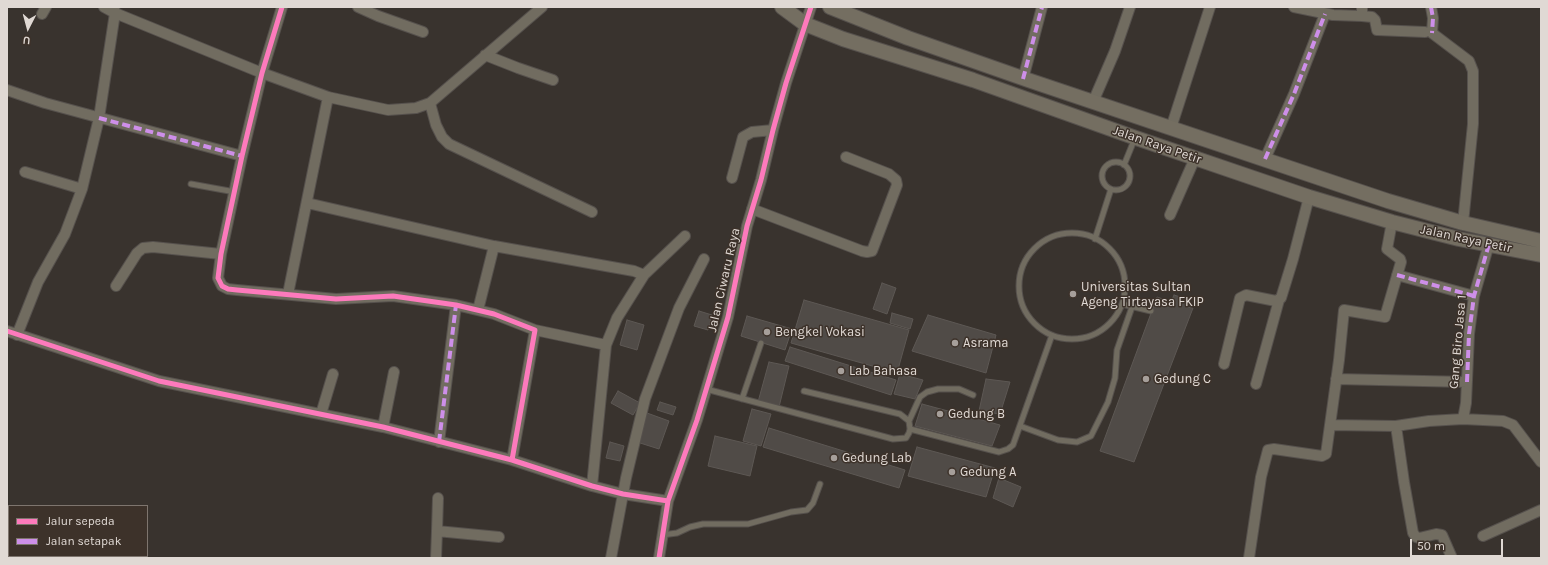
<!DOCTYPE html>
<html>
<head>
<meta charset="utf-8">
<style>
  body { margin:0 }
  #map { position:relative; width:1548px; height:565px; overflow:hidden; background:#39332e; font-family:Karla,sans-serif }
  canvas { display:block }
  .frame { position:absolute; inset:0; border:8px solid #e0d9d4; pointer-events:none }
  .legend { position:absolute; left:8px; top:505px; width:140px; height:52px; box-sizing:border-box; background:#3d322a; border:1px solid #7e756e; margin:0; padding:5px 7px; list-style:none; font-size:12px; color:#e0d9d4 }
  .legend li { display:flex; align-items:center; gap:8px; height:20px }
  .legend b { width:20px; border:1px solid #7e756e }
  .north { position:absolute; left:8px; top:8px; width:40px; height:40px; -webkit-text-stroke:3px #3d322a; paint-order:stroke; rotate:186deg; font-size:11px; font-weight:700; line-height:16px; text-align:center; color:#e0d9d4 }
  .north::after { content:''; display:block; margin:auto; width:14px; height:18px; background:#e0d9d4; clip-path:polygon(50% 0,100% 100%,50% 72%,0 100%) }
  .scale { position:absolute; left:1410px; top:539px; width:93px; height:18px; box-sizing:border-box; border:2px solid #e0d9d4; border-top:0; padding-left:5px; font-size:12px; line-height:14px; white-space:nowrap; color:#e0d9d4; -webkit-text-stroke:3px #3d322a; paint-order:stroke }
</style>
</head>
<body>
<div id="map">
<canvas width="1548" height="565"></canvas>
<div class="frame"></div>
<ul class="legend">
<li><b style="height:5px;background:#fd7abc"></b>Jalur sepeda</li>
<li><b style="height:5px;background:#ce8fe9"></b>Jalan setapak</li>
</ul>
<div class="north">U</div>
<div class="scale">50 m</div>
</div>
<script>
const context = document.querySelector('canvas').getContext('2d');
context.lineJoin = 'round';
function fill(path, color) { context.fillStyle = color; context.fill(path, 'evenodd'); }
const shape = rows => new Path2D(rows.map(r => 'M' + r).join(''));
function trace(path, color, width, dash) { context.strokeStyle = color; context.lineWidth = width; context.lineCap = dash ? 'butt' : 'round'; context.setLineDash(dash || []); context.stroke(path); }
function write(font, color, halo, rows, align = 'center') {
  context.font = font + ' Karla,sans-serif'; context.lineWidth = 3; context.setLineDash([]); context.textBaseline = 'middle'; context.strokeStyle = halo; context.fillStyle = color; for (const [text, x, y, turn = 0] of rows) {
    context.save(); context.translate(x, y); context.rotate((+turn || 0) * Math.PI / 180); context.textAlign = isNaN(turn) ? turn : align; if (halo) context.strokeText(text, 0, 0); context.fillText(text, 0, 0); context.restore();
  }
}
const building = shape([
  [882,283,896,288,887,314,873,309,882,283],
  [1174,295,1190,300,1187,307,1193,308,1134,462,1100,451,1157,297,1171,302,1174,295],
  [804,300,909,330,897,373,791,343,804,300],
  [699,311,712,315,708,330,694,326,699,311],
  [892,313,913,319,910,329,890,323,892,313],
  [928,315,996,335,986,373,912,351,928,315],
  [747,316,792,329,785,350,741,336,747,316],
  [627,320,644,325,637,350,620,345,627,320],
  [790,347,896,380,891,395,785,361,790,347],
  [769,362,789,366,779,407,758,402,769,362],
  [900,374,923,380,915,399,894,394,900,374],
  [986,379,1010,382,1000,414,979,411,986,379],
  [618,391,640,403,633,415,611,403,618,391],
  [660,402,676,407,673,415,657,410,660,402],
  [922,404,1000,425,992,446,915,426,922,404],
  [752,409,771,414,761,446,743,441,752,409],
  [647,413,669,421,659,449,637,442,647,413],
  [769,428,905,470,899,488,763,447,769,428],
  [715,436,757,446,750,476,708,466,715,436],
  [610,442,624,446,620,461,606,458,610,442],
  [917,447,995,468,986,497,908,476,917,447],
  [999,478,1021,487,1013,507,993,498,999,478]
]);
fill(building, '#504b47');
trace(building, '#5d5854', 1);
const service = shape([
  '1102 176a14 14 0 1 1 28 0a14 14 0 1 1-28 0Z',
  [1124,165,1135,138],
  [191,184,235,192],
  '1019 286a53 53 0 1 1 106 0a53 53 0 1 1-106 0Z',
  [1095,239,1111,189],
  [1122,304,1151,311],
  [706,389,893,439,906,438,909,433,910,429,909,421,900,414,804,391],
  [742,399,761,343],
  [909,421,920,397,927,392,938,389,959,389,973,395],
  [1020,426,1058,440,1077,442,1091,436,1108,402,1115,378,1117,350,1132,307],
  [910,429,999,452,1008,449,1013,445,1052,335],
  [662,535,677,533,690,527,703,524,748,524,791,512,807,510,813,503,820,484]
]);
const minor = shape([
  [114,7,115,13,262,73,328,97,288,294],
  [282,7,262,73,242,156,221,254,218,278,222,286,228,289,237,290,336,299,393,296,456,305,494,314,535,330,512,460],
  [358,7,378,16,423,32],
  [1294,7,1333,15,1362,16],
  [1362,7,1362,16,1372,17,1375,20,1377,30,1425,32],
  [1431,7,1433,18,1432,33,1469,61,1473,71,1473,124,1463,223],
  [42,14,46,7],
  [485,55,518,68,553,80],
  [1023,79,1042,7],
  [7,90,45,103,242,156],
  [328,97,388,110,416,108,430,103,542,7],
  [1093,102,1115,51,1130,7],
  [430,103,436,125,442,137,449,144,592,212],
  [1171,128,1210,7],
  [1265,159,1294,94,1325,14],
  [25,172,82,189],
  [732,178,743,137,752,132,773,130],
  [307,203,494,246,634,271,644,275,685,236],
  [752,209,862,251,867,252,872,251,897,185,896,180,889,174,846,157],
  [1170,215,1195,158],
  [1397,275,1474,296],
  [116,286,137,253,143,248,153,247,221,254],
  [478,310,494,246],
  [535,330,606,345],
  [7,331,159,381,383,427,512,460,592,486,623,494,668,501],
  [17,335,38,282,65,234,82,189,99,118,115,13,104,7],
  [1224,364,1240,298,1246,295,1276,301,1281,298,1293,259,1309,197],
  [1336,379,1467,382],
  [1256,384,1279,300],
  [321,414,333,374],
  [1463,419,1466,403,1469,334,1474,296,1489,244],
  [1330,425,1396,426,1429,421,1463,419,1503,421,1513,425,1541,462],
  [1396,426,1404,482,1413,533,1416,537,1419,538,1436,534,1442,535,1452,558],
  [383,427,394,372],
  [439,442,456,305],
  [592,486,606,345,617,318,644,275],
  [437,531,438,498],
  [1483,536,1541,510],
  [436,558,437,531,499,537],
  [611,558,626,478,645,399,679,308,704,259],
  [659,558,668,501,697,420,728,317,747,226,761,180,773,130,786,83,811,7],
  [1249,558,1261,477,1268,450,1274,449,1322,456,1326,454,1339,360,1344,310,1385,317,1401,262,1400,259,1387,249,1392,222]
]);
const secondary = shape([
  [782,7,805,24,843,39,973,80,1136,138,1309,197,1392,222,1459,239,1541,255],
  [830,7,908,38,1028,80,1388,201,1463,223,1541,241]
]);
trace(service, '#56514d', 7);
trace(minor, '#56514d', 12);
trace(secondary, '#56514d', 16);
trace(service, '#716c60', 5);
trace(minor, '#716c60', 10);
trace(secondary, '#746e61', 14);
trace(shape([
  [1431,7,1433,18,1432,33],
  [1023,79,1042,7],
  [99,118,242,156],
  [1265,159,1294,94,1325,14],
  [1397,275,1474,296],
  [1467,382,1469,334,1474,296,1489,244],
  [439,442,456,305]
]), '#ce8fe9', 4, [8, 4]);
trace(shape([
  [282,7,262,73,242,156,221,254,218,278,222,286,228,289,237,290,336,299,393,296,456,305,494,314,535,330,512,460],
  [7,331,159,381,383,427,512,460,592,486,623,494,668,501],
  [659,558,668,501,697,420,728,317,747,226,761,180,773,130,786,83,811,7]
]), '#fd7abc', 5);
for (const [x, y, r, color] of [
  [1073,294,4,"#a69f9a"],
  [767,332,4,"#a69f9a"],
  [955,343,4,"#a69f9a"],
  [841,371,4,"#a69f9a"],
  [1146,379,4,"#a69f9a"],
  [940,414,4,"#a69f9a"],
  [834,458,4,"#a69f9a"],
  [952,472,4,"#a69f9a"]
]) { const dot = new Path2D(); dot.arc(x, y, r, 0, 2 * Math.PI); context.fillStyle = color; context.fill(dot); trace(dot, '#3d322a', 1.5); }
write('13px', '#e0d9d4', '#3d322a', [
  ["Jalan Raya Petir",1157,145,19],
  ["Jalan Raya Petir",1466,239,12],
  ["Jalan Ciwaru Raya",724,280,-77],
  ["Gang Biro Jasa 1",1458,342,-85]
]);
write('13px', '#e0d9d4', '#3d322a', [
  ["Universitas Sultan",1081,287],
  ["Ageng Tirtayasa FKIP",1081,302],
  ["Bengkel Vokasi",775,332],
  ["Asrama",963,343],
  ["Lab Bahasa",849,371],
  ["Gedung C",1154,379],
  ["Gedung B",948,414],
  ["Gedung Lab",842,458],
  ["Gedung A",960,472]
], 'left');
</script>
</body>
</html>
